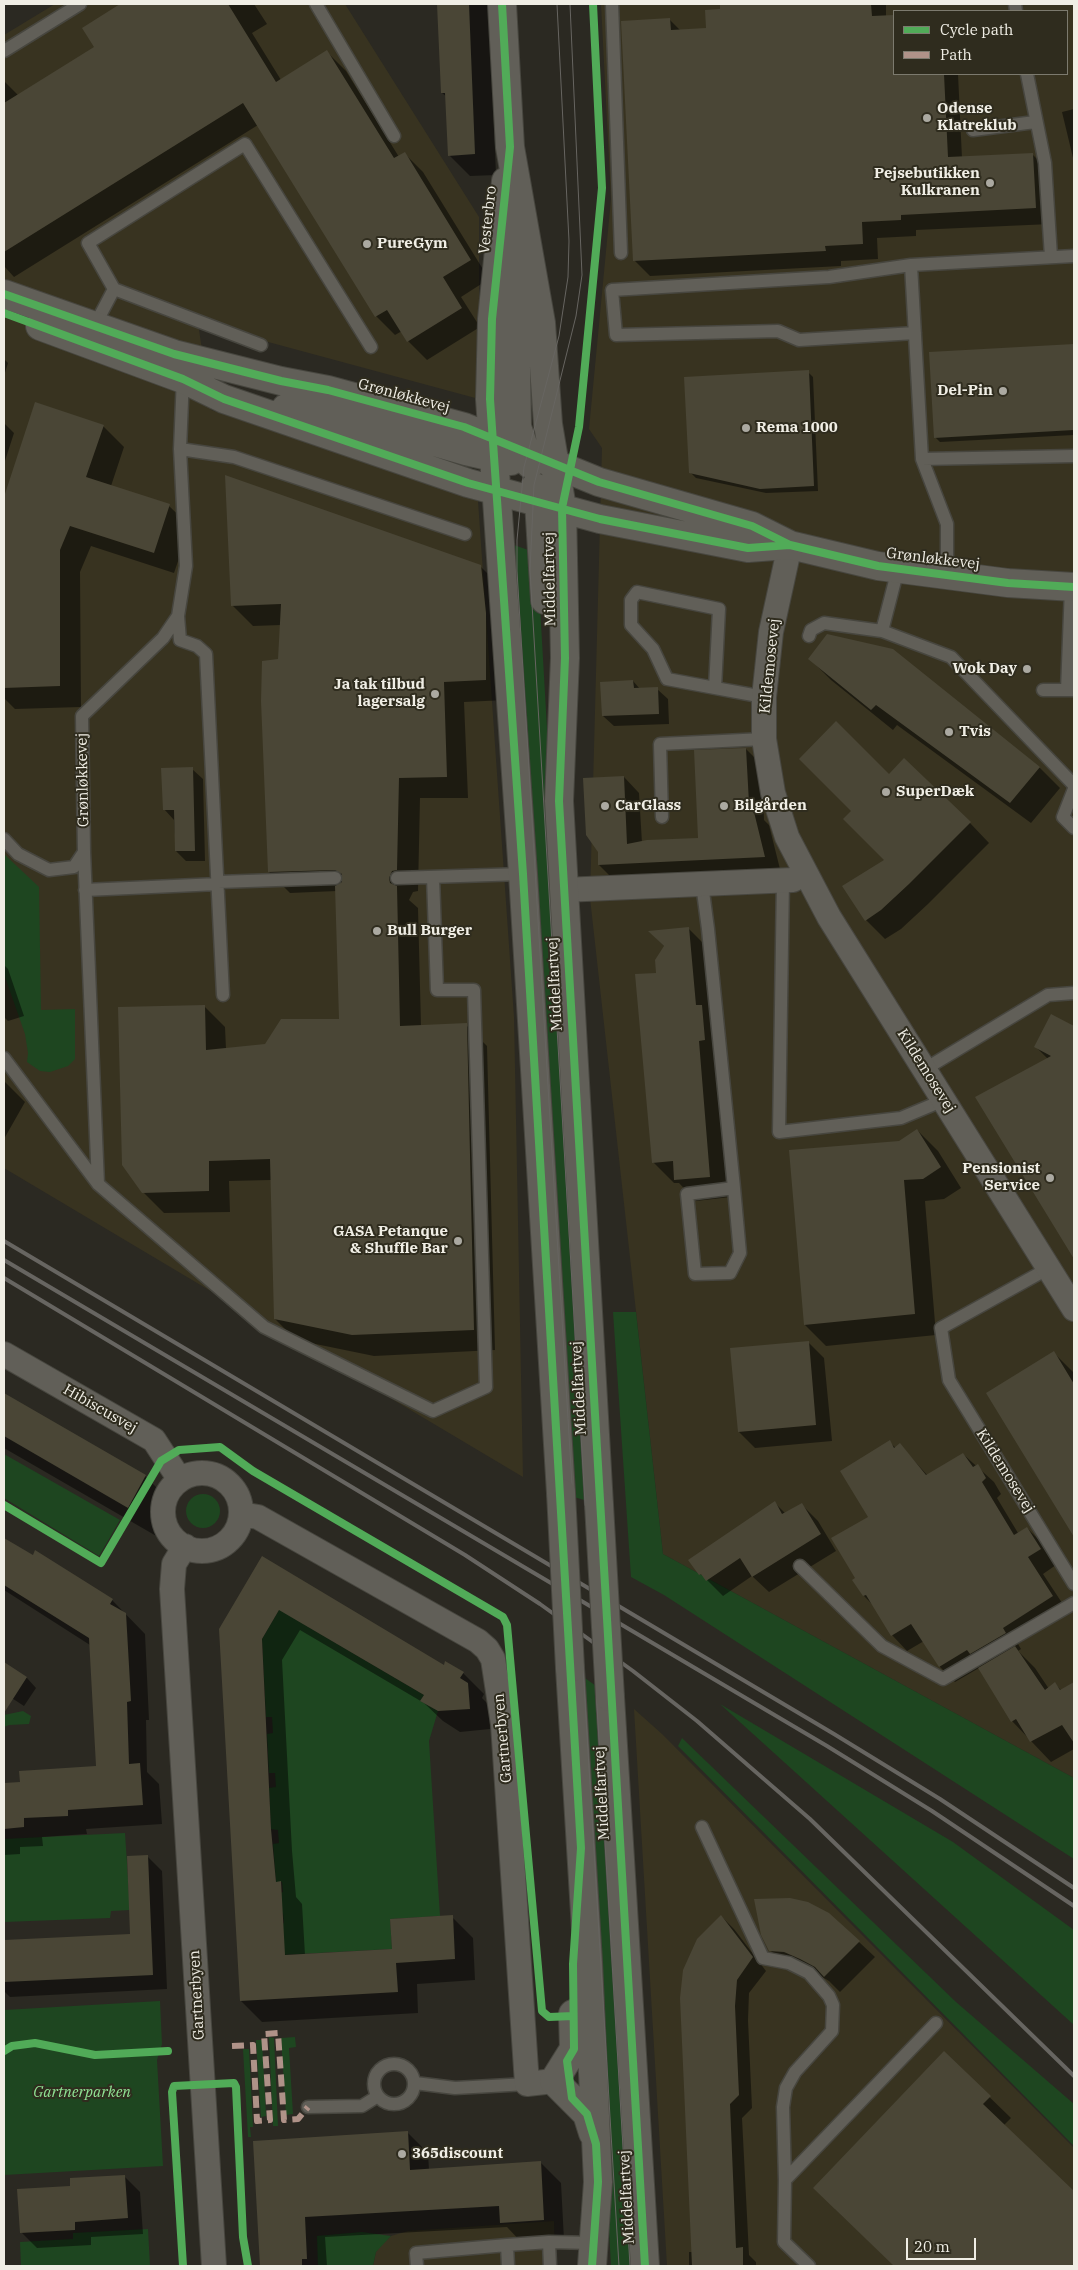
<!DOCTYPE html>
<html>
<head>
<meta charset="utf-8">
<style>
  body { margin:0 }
  #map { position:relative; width:1078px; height:2270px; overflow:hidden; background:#2b2922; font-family:"IBM Plex Serif",serif }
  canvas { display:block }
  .frame { position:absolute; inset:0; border:5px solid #f0eee5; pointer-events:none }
  .legend { position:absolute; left:893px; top:10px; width:175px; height:65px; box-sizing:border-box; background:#2f2c1e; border:1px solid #7c7a6e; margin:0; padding:6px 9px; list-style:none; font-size:15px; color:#f0eee5 }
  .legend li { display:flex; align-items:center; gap:10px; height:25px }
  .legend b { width:25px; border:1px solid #7c7a6e }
  .scale { position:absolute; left:906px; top:2238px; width:70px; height:22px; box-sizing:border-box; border:2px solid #f0eee5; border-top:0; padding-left:6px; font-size:15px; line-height:18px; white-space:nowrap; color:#f0eee5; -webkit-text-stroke:4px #2f2c1e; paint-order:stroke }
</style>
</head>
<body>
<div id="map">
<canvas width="1078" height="2270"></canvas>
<div class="frame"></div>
<ul class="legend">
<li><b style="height:6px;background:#51ab58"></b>Cycle path</li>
<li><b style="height:6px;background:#af9288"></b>Path</li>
</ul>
<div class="scale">20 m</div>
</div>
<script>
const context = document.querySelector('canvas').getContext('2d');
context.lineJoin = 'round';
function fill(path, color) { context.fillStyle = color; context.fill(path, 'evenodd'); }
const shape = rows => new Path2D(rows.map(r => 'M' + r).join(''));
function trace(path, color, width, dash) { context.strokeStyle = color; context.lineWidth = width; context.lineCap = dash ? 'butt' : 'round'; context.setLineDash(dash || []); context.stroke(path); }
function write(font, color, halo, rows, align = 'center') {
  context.font = font + ' "IBM Plex Serif",serif'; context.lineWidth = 4; context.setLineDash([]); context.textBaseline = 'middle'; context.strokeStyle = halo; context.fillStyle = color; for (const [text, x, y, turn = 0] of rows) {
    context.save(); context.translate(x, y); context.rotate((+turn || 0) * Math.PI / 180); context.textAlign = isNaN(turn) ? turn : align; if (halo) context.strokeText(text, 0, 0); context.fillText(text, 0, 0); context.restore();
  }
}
fill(shape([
  [55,4,345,4,479,217,479,399,198,323,211,410,478,501,514,1017,523,1477,4,1168,4,35],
  [601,4,1074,4,1074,1778,663,1554,590,898,602,448,589,429,611,199],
  [894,11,1067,11,1067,74,894,74],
  [634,1709,662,1734,1074,2148,1074,2266,667,2266],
  [554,2221,555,2266,373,2266,376,2252,382,2244,391,2236,408,2231]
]), '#383320');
fill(shape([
  [511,544,537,553,591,1502,567,1495],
  [4,854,39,887,41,1010,75,1009,75,1059,68,1066,50,1072,40,1071,27,1062,28,1053,25,1034,4,974],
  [613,1312,636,1312,663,1554,1074,1778,1074,1859,664,1595,631,1577],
  [4,1454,120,1520,99,1556,4,1498],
  '186 1511a17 17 0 1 1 34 0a17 17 0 1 1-34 0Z',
  [283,1603,305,1625,424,1695,421,1701,438,1711,429,1741,440,1916,390,1919,392,1949,280,1955,279,1924,284,1923,283,1913,279,1913,277,1893,283,1892,282,1882,276,1882,273,1844,279,1843,278,1830,271,1829,269,1788,276,1787,275,1773,269,1773,267,1734,273,1733,272,1717,266,1717,262,1639],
  [578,1673,603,1691,637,2266,611,2266],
  [720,1704,953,1842,1074,1930,1074,2025],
  [23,1711,31,1716,29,1724,9,1725,4,1727,4,1715],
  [682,1738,956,2002,1074,2104,1074,2146,678,1746],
  [125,1833,130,1910,111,1911,110,1918,4,1922,4,1839],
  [160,2001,162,2044,157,2060,163,2166,4,2175,4,2010],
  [269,2037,274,2038,278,2126,273,2126],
  [295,2037,296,2047,289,2048,293,2114,286,2115,281,2038],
  [256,2040,262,2040,266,2116,261,2117],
  [243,2049,249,2049,253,2127,250,2127,251,2137,248,2137],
  [148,2229,150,2266,21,2266,20,2242,73,2239,73,2233],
  [362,2232,391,2236,376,2252,373,2266,318,2266,317,2236]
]), '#1e4620');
fill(shape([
  [123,4,254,4,267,24,252,33,281,80,327,52,346,71,399,157,404,153,423,172,489,279,461,297,480,327,427,360,408,341,402,331,395,335,376,316,258,125,14,277,4,266,4,81,18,95,96,47,84,28],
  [438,4,489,4,496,175,470,176,449,155,447,97,442,93],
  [721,4,886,4,886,16,894,16,894,74,958,74,962,158,1032,154,1048,170,1051,224,916,230,916,236,877,238,878,259,841,261,841,266,650,276,634,260,670,20,681,31,707,30,722,10],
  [1074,109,1074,162,1062,112],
  [1074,345,1074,435,940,442,935,437,930,353],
  [4,359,8,363,4,376],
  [808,372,813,377,818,491,766,493,696,478,691,473],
  [36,403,103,426,124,447,111,486,169,506,190,526,174,573,91,546,80,572,81,707,15,709,4,698,4,501],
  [4,423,14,433,4,464],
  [480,566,501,587,506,700,464,702,468,798,420,798,418,891,413,892,409,900,418,908,421,1026,466,1025,487,1046,495,1350,374,1356,296,1340,275,1319,271,1180,229,1181,230,1212,164,1213,143,1192,204,1006,225,1027,226,1049,265,1045,340,1020,337,891,290,893,269,872,281,625,253,626,232,605],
  [892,650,1040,768,1060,788,1031,823,897,725,893,730,831,680,810,659],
  [633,681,640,689,657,689,668,699,669,724,614,726,603,716],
  [746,749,762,765,764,820,769,825,781,873,615,881,599,865,624,777,639,793,642,843,699,840],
  [192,769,203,779,205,861,186,861,176,851,174,820,164,809],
  [889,775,970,823,989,843,928,904,901,929,885,939,866,920,886,860,853,811],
  [689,929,710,950,730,1197,696,1201,679,1183,674,1183,653,1162,658,974,665,947,650,932],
  [4,965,8,969,24,1016,8,1021,4,1017],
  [1051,1016,1074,1027,1074,1256,977,1097,1048,1059,1036,1047],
  [4,1081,25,1102,4,1139],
  [917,1130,938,1151,961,1188,944,1199,925,1201,936,1335,826,1346,805,1325,791,1151,899,1142],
  [808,1342,824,1358,832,1441,755,1448,739,1432],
  [1054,1353,1074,1373,1074,1535,988,1393],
  [4,1395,145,1476,175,1506,158,1537,4,1448],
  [889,1442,896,1448,900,1445,928,1476,963,1454,994,1482,1001,1494,997,1498,1018,1533,1027,1528,1043,1544,1056,1565,1043,1574,1068,1612,1018,1644,1021,1649,1018,1651,1035,1668,1049,1689,1055,1684,1062,1691,1074,1683,1074,1749,1051,1762,1012,1721,979,1668,955,1682,939,1666,924,1641,907,1651,892,1635,873,1605,864,1596,857,1579,870,1517],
  [775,1503,785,1513,802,1505,818,1521,836,1551,769,1592,752,1576,723,1596,707,1580],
  [4,1539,112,1600,145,1634,149,1720,146,1720,147,1772,159,1784,162,1824,86,1829,87,1834,42,1837,43,1846,20,1847,20,1854,4,1855,4,1784,21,1783,98,1767,90,1645,4,1590],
  [262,1558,444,1666,463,1673,484,1694,482,1698,489,1705,490,1729,460,1732,443,1721,424,1703,300,1630,282,1660,292,1851,296,1897,302,1904,305,1955,393,1950,452,1917,473,1938,475,1980,417,1984,418,2013,262,2022,241,2001],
  [5,1665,27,1678,36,1688,24,1706,4,1693],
  [148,1857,162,1871,167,1989,10,1997,4,1991,4,1941,131,1935],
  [721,1916,734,1929,766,1971,749,1993,748,2020,752,2108,742,2118,749,2255,756,2262,756,2266,689,2266,689,2252,693,2252],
  [859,1942,875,1957,840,1992,829,1981,817,1974,786,1966,770,1950],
  [944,2053,1011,2118,1004,2125,1074,2193,1074,2266,895,2266,835,2209],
  [407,2132,428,2153,429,2170,540,2162,561,2183,564,2240,522,2243,507,2227,325,2237,327,2266,262,2266,254,2143],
  [124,2176,140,2192,143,2234,91,2237,91,2245,37,2248,21,2232,71,2187]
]), '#0007');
fill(shape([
  [120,4,228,4,276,82,327,50,394,158,405,152,471,260,443,277,462,308,407,342,387,310,375,317,243,103,4,252,4,103,94,47,82,28],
  [437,4,469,4,475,154,448,156,445,93,441,93],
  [720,4,871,4,872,16,894,15,894,74,944,74,948,157,1033,153,1036,208,901,215,901,220,862,222,863,244,825,246,826,251,633,261,621,21,670,18,671,30,706,28,705,10,720,9],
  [1074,344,1074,430,934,438,929,352],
  [809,370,814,486,760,489,689,473,684,377],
  [35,402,104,425,86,477,170,504,154,553,70,526,60,550,60,686,4,688,4,497],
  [225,475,481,565,486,613,486,680,444,682,447,777,399,778,397,870,392,871,389,878,390,883,397,886,400,1026,467,1023,474,1330,352,1335,274,1319,270,1159,209,1161,209,1191,142,1193,122,1165,118,1007,205,1005,206,1050,265,1044,281,1019,339,1019,335,886,342,882,342,874,335,870,268,872,261,701,262,661,278,659,281,604,231,606],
  [827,634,893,649,1040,767,1010,803,876,705,871,710,808,659],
  [633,680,634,688,658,687,659,714,602,716,600,682],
  [836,721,889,774,904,758,971,822,909,884,881,910,865,921,842,886,884,860,843,819,851,811,799,759],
  [746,748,749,803,753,808,765,857,598,865,598,852,586,835,583,778,624,776,627,844,647,840,698,838,694,750],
  [193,767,195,851,175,851,174,810,163,810,161,768],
  [689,927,696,1005,702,1005,705,1040,699,1041,710,1177,674,1180,673,1161,652,1163,635,974,656,973,655,960,664,946,648,931],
  [1051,1014,1074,1026,1074,1259,975,1097,1051,1056,1034,1047],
  [917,1129,941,1167,923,1179,904,1180,915,1314,804,1325,789,1150,899,1141],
  [809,1341,816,1425,738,1432,730,1348],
  [1054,1351,1074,1384,1074,1537,986,1393],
  [4,1393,146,1475,128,1508,4,1436],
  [890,1440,894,1448,900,1443,926,1475,963,1453,973,1467,978,1464,986,1478,982,1482,1014,1535,1027,1527,1041,1549,1028,1557,1053,1596,1003,1628,1006,1633,970,1654,967,1650,939,1667,911,1624,891,1636,866,1595,863,1596,852,1580,855,1578,831,1538,868,1517,840,1471],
  [775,1501,782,1514,802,1503,821,1534,752,1577,740,1558,706,1581,701,1574,699,1575,688,1560],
  [4,1538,33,1555,35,1550,113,1599,110,1604,126,1613,131,1701,127,1702,129,1764,140,1763,143,1805,68,1810,68,1816,24,1818,24,1827,4,1829,4,1783,20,1782,19,1771,96,1766,89,1638,4,1585],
  [262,1556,444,1665,445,1661,464,1672,460,1678,468,1683,470,1709,438,1711,420,1701,424,1695,279,1610,262,1639,271,1829,276,1882,281,1881,285,1955,392,1949,390,1919,453,1915,455,1959,396,1963,398,1992,240,2001,219,1629],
  [1015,1646,1045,1690,1055,1682,1060,1690,1074,1682,1074,1743,1062,1725,1030,1742,1016,1719,1011,1722,978,1668],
  [4,1662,27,1677,4,1713],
  [148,1855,153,1975,4,1982,4,1940,130,1934,127,1856],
  [790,1898,808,1902,829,1913,860,1941,824,1977,815,1967,800,1959,784,1952,769,1951,761,1935,754,1899],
  [721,1915,753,1957,737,1980,735,2006,739,2095,730,2104,736,2248,743,2247,743,2266,692,2266,680,1998,683,1970,697,1939],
  [944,2051,991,2096,983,2104,1074,2191,1074,2266,894,2266,813,2188],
  [408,2131,410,2170,541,2161,544,2220,500,2223,499,2206,305,2217,307,2259,302,2259,302,2266,260,2266,253,2141],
  [125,2175,128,2218,75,2222,75,2230,20,2233,17,2189,70,2186,70,2178]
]), '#4a4636');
const lane = shape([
  [316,4,394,136],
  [612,4,621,253],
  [1015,4,1016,11],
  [4,51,80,4],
  [1027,74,1045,163,1051,257],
  [973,130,1035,122],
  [911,265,922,459,947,524,947,575],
  [95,325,114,289],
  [915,333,799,340,778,331,616,335,612,290,829,277,911,265,1074,256],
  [261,345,114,289,88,243,245,144,371,347],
  [180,449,234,457,465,534],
  [922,459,1074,456],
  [178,616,180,640,197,646,206,654,223,995],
  [882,631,951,657,1074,785],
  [809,636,811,630,824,623,882,631,898,569],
  [715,688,719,609,637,592,631,600,631,625,653,649,667,679,715,688,764,697],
  [1043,690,1074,690],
  [1067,690,1071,587],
  [1074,789,1063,817,1074,828],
  [662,817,660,744,764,739],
  [4,839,18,854,49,870,74,867,84,852,82,716,163,638,178,616,186,566,180,449,183,377],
  [84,852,98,1184],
  [397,878,523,874],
  [783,880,779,1132,901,1118,944,1100],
  [218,882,335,878],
  [702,884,708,929,734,1188,740,1253,730,1273,695,1274,687,1194,734,1188],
  [85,890,218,884],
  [4,1058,98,1184,264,1327,433,1411,486,1387,474,990,437,990,433,877],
  [925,1069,1048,995,1074,993],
  [1049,1268,941,1328,949,1380,1074,1584],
  [800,1566,882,1646,943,1679,1074,1603],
  [702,1827,763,1958,789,1963,809,1973,829,1996,833,2005,832,2031,795,2072,786,2088,783,2107,785,2180],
  '374 2084a20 20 0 1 1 40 0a20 20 0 1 1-40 0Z',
  [415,2083,455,2088,527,2084],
  [308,2107,362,2106,378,2096],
  [549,2242,550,2266],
  [417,2266,416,2253,507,2245],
  [508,2266,507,2245,549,2242,593,2243],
  [809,2266,784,2242,785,2180,936,2023]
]);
const street = shape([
  [790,545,771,632,764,697,764,739,773,793,787,837,829,917,1074,1309],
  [563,890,793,880,804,873],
  [4,1354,154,1440,180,1480],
  '163 1512a39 39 0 1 1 78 0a39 39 0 1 1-78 0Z',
  [241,1514,258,1517,478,1641,487,1649,493,1659,503,1724,527,2084,554,2081],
  [185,1546,174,1564,172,1589,214,2266]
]);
const secondary = shape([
  [502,4,510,147,541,323,548,424,562,508,565,658,559,801,599,1505],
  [506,181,492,319,490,399,523,874,561,1493],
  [514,254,517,427,530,464],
  [4,294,174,354,281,381,328,390,464,427,599,482,752,526,790,545,878,566,1008,583,1074,587],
  [40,326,183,379,224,399,468,483,600,519,748,548,788,545],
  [286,408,345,416,466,451,511,461],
  [535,487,539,502,545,600],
  [570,1668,588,1962,598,2182,592,2266],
  [610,1697,645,2266],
  [573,2014,574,2049,554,2081,587,2114,593,2133]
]);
trace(lane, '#47463f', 15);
trace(street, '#47463f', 26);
trace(secondary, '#47463f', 30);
trace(lane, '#615f58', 12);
trace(street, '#615f58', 24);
trace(secondary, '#615f58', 28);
trace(shape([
  [557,4,569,241,568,277,559,336,524,467,517,540,517,571,619,2266],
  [570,4,582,275,576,316,534,485,530,570,630,2266]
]), '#676561', 1);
trace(shape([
  [4,1241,834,1734,940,1799,1074,1888],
  [4,1260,827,1746,932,1811,1074,1906],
  [4,1278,465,1555,540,1604,633,1671,697,1721,810,1819,1074,2076]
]), '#676561', 4);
const secondaryBridge = shape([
  [561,1493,570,1668],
  [599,1505,610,1697]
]);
trace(secondaryBridge, '#47463f', 30, []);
trace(secondaryBridge, '#615f58', 28);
trace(shape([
  [232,2046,253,2045,257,2121,270,2120,264,2034,278,2033,284,2120,298,2119,308,2107]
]), '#af9288', 6, [12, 6]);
trace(shape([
  [502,4,510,147,492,319,490,399,523,874,581,1848,573,1964,574,2049,567,2061,572,2098,587,2114,596,2144,598,2182,592,2266],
  [593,4,602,188,579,427,562,508,565,658,559,801,645,2266],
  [4,294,174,354,281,381,328,390,464,427,599,482,752,526,790,545,878,566,1008,583,1074,587],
  [4,313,183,379,224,399,468,483,600,519,748,548,790,545],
  [4,1505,101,1563,161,1461,179,1450,220,1447,253,1471,503,1617,507,1625,542,2011,549,2017,573,2016],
  [4,2051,12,2046,35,2043,95,2055,168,2051],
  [183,2266,172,2092,174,2086,234,2083,236,2087,243,2237,248,2266]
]), '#51ab58', 8);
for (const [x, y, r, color] of [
  [927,118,5,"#aba9a1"],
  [990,183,5,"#aba9a1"],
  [367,244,5,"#aba9a1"],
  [1003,391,5,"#aba9a1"],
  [746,428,5,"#aba9a1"],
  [1027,669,5,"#aba9a1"],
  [435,694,5,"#aba9a1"],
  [949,732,5,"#aba9a1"],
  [886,792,5,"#aba9a1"],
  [605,806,5,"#aba9a1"],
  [724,806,5,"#aba9a1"],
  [377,931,5,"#aba9a1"],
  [1050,1178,5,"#aba9a1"],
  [458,1241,5,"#aba9a1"],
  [402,2154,5,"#aba9a1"]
]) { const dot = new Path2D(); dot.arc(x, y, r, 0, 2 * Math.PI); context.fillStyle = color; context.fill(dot); trace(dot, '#2f2c1e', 2); }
write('bold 15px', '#f0eee5', '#2f2c1e', [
  ["Odense",937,109],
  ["Klatreklub",937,126],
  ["Pejsebutikken",980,174,"right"],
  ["Kulkranen",980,191,"right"],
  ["PureGym",377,244],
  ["Del-Pin",993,391,"right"],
  ["Rema 1000",756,428],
  ["Wok Day",1017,669,"right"],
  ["Ja tak tilbud",425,685,"right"],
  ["lagersalg",425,702,"right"],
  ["Tvis",959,732],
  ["SuperDæk",896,792],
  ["CarGlass",615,806],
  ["Bilgården",734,806],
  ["Bull Burger",387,931],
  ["Pensionist",1040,1169,"right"],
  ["Service",1040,1186,"right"],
  ["GASA Petanque",448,1232,"right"],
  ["& Shuffle Bar",448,1249,"right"],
  ["365discount",412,2154]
], 'left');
write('15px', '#f0eee5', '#2f2c1e', [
  ["Vesterbro",488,220,-84],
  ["Grønløkkevej",404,396,15],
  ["Grønløkkevej",933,559,7],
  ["Middelfartvej",550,579,-91],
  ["Kildemosevej",770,666,-84],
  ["Grønløkkevej",83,780,-91],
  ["Middelfartvej",555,984,-93],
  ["Kildemosevej",926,1071,58],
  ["Middelfartvej",579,1388,-93],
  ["Hibiscusvej",100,1409,30],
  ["Kildemosevej",1005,1471,58],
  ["Gartnerbyen",503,1738,-95],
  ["Middelfartvej",602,1793,-93],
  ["Gartnerbyen",197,1995,-93],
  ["Middelfartvej",627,2197,-93]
]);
write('italic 15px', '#90e394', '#2f2c1e', [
  ["Gartnerparken",82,2093]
]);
</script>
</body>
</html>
